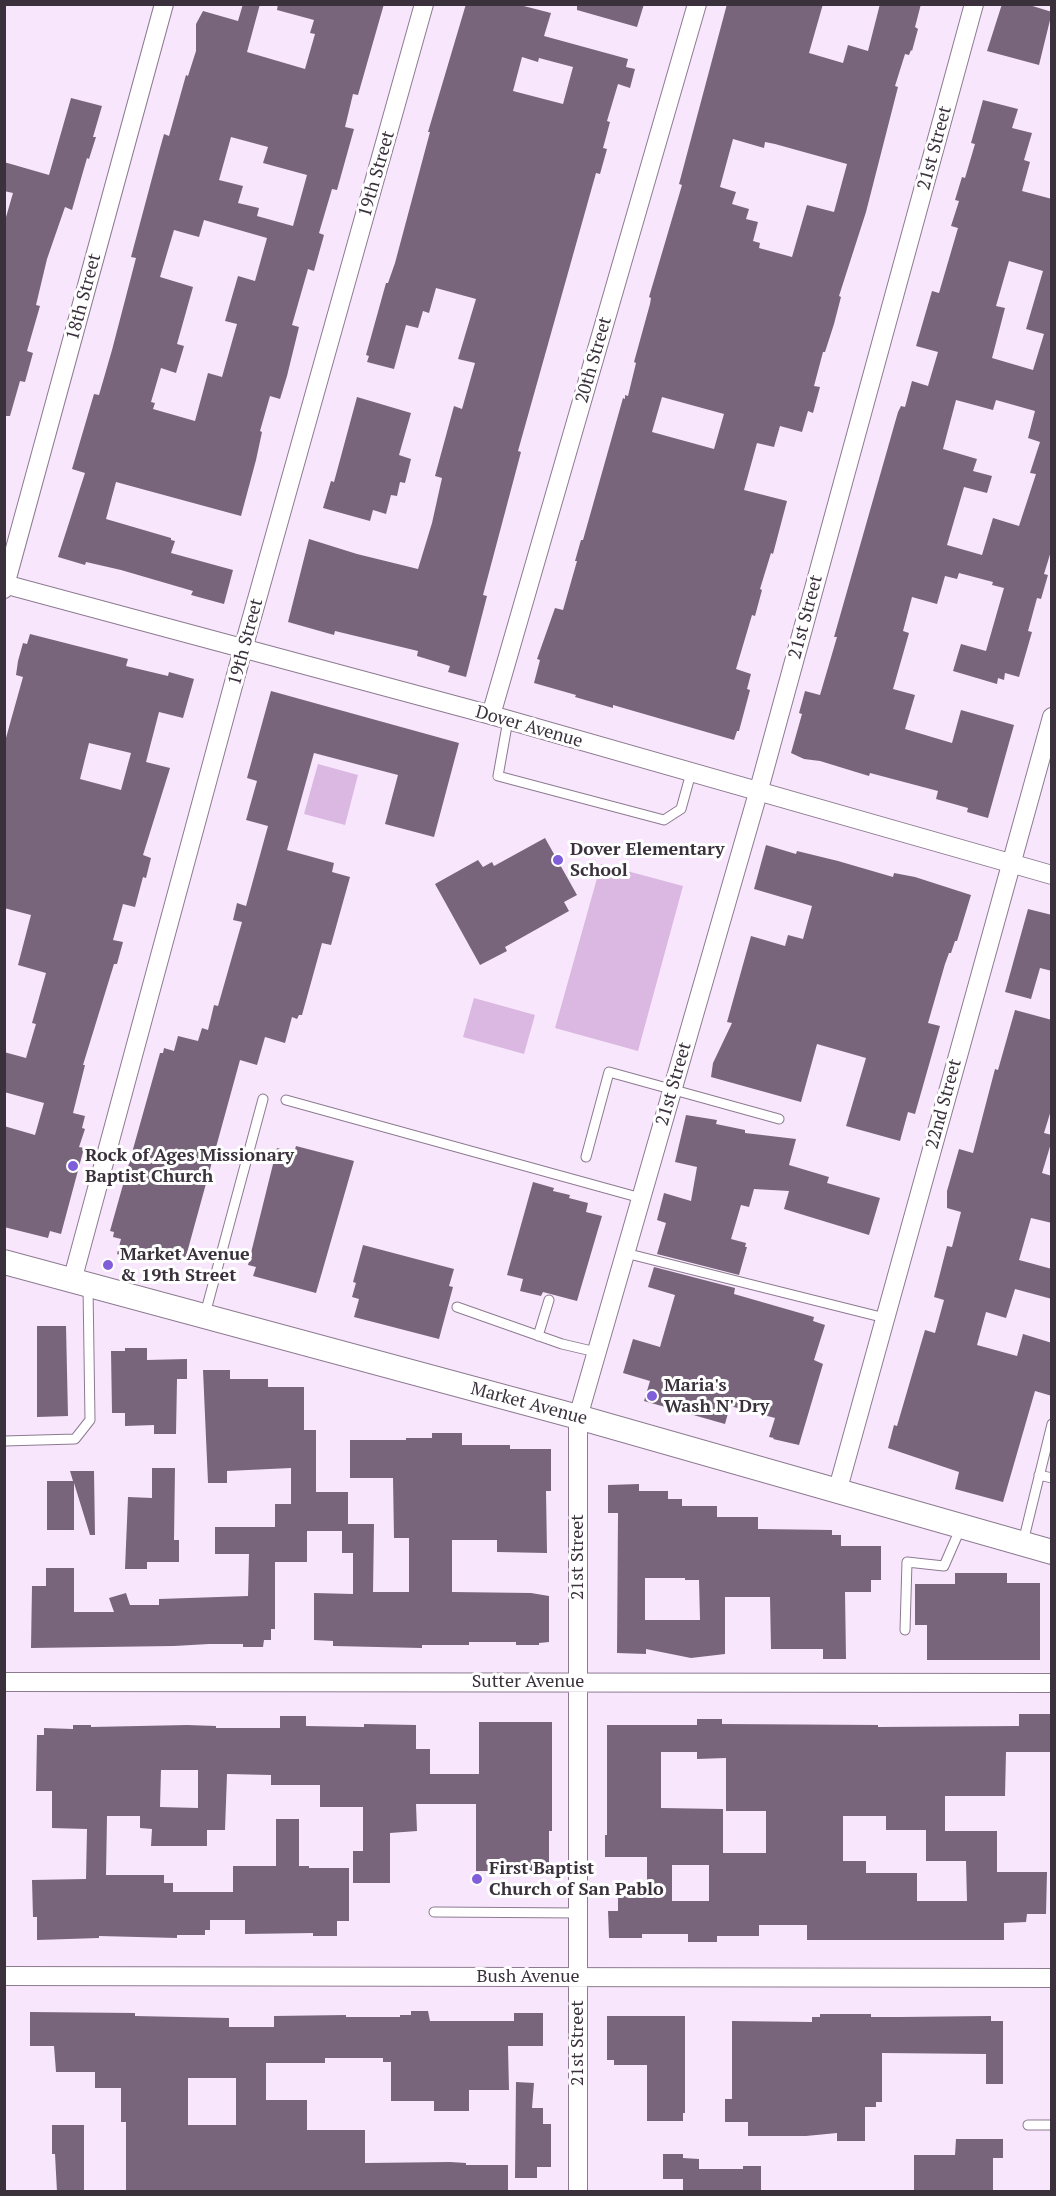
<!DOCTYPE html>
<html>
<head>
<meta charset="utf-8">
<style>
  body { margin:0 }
  #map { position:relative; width:1056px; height:2196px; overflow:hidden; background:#f8e7fc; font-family:"PT Serif",serif }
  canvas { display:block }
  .frame { position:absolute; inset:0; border:6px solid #3a313c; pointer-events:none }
</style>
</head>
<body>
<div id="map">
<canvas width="1056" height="2196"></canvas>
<div class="frame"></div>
</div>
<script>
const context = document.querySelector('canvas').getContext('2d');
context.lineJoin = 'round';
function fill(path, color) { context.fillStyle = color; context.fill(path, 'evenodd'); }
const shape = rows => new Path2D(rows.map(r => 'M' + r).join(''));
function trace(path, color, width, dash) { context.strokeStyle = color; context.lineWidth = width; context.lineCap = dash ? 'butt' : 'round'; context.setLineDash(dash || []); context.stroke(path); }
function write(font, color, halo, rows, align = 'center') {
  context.font = font + ' "PT Serif",serif'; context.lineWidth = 6; context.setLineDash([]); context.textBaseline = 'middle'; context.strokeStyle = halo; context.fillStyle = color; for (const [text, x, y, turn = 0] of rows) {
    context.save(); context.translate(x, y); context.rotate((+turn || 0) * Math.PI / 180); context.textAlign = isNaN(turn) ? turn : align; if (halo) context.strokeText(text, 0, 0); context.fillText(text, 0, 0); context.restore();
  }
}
fill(shape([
  [318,764,358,775,345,825,304,814],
  [601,864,683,886,638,1051,555,1028],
  [474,998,535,1015,524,1054,463,1037]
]), '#dab8e1');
fill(shape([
  [243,4,260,4,247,52,305,69,315,34,310,33,314,20,277,10,278,4,384,4,358,95,353,94,345,127,354,129,337,190,332,189,319,233,324,235,314,271,308,269,292,325,299,327,287,376,280,399,270,396,260,431,262,432,256,460,241,516,116,482,106,519,171,538,171,540,175,541,171,553,233,570,224,604,191,595,193,591,121,570,86,562,85,565,58,557,85,473,72,469,94,394,99,395,112,350,136,258,131,257,159,152,164,134,169,136,186,75,188,76,196,51,196,24,203,11,238,21],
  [231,137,268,147,263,163,307,175,293,226,257,216,259,208,238,203,243,186,219,180],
  [204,220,267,238,255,281,238,276,225,321,237,324,222,377,208,373,195,421,153,409,155,403,151,402,161,368,176,373,184,346,177,344,193,287,160,277,174,230,199,237],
  [466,4,516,4,551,13,544,36,628,59,626,67,635,69,630,88,618,84,607,121,610,122,603,148,607,149,600,174,596,173,518,451,521,452,483,595,487,596,466,677,448,672,450,666,417,656,418,651,335,631,334,635,288,622,309,539,357,554,418,569,432,523,442,478,435,476,454,406,462,409,475,363,458,359,476,299,436,288,429,313,423,311,418,328,406,325,394,369,367,362,369,356,366,355,386,283,388,283,395,263,430,132,428,132],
  [522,57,538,62,539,58,573,67,563,104,513,91],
  [577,4,644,4,637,27,577,10],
  [727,4,823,4,809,53,843,63,848,45,868,51,880,4,921,4,915,27,918,29,912,51,911,50,909,55,905,54,895,86,898,87,866,212,839,296,841,297,834,324,825,352,823,352,814,386,820,387,813,413,808,411,802,432,780,426,774,447,757,443,744,490,787,501,773,554,771,553,760,589,762,590,755,616,752,615,736,669,751,674,747,689,750,690,739,731,737,731,734,740,613,705,613,708,575,697,576,695,534,683,540,660,537,659,555,608,563,610,577,561,575,561,581,540,583,540,623,398,625,399,625,395,628,396,636,363,634,362,650,304,651,298,649,297,682,185,679,184],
  [733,139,764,148,765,142,775,144,847,164,834,212,807,205,792,257,759,248,760,243,753,241,758,222,746,219,749,209,732,204,736,192,720,187],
  [662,397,724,414,714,449,652,432],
  [1002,4,1026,4,1052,12,1039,65,987,51],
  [71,98,102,106,93,137,96,137,89,159,87,158,72,210,65,207,47,259,36,305,40,306,27,351,33,353,25,382,20,381,10,416,4,416,4,224,13,193,4,191,4,162,49,175],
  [983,100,1018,109,1012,128,1032,133,1024,160,1030,162,1022,191,1052,199,1052,548,1044,574,1048,575,1041,599,1037,598,1028,631,1032,632,1019,677,1005,673,1004,680,998,678,997,684,953,671,961,644,986,651,1004,588,992,585,993,582,959,573,957,579,945,576,937,604,912,597,903,631,909,633,893,689,915,695,905,729,952,743,961,710,1014,725,988,818,967,812,968,808,936,799,938,791,870,773,869,776,820,761,804,759,791,753,802,714,799,713,805,691,820,695,837,637,834,637,898,412,901,406,905,407,912,381,928,386,938,352,916,346,932,291,939,293,958,228,951,226,959,201,955,200,962,177,965,178,975,144,971,143],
  [1009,261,1043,271,1026,329,1044,334,1033,370,992,358,1005,308,996,306],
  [956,400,993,410,996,400,1035,411,1028,438,1040,442,1030,473,1036,474,1019,526,993,518,982,555,947,545,964,487,987,493,992,476,973,471,977,459,943,449],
  [357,397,411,413,399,455,411,459,405,483,400,482,397,496,391,495,386,514,373,510,370,521,323,508,331,481,334,482],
  [30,634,128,659,126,666,168,676,169,672,194,679,183,718,159,712,146,762,170,768,143,855,151,858,146,878,143,877,135,907,123,904,113,940,123,942,117,964,114,964,83,1065,85,1065,73,1113,85,1116,82,1128,85,1129,79,1147,84,1148,61,1234,50,1231,48,1238,4,1227,4,1126,35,1135,44,1103,4,1092,4,1052,26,1058,36,1024,32,1023,46,973,18,965,31,915,4,908,4,745,23,677,16,675,18,661,23,643,27,644],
  [89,743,131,753,121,790,80,779],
  [271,691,459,743,434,837,385,824,398,775,314,753,287,850,334,863,332,872,350,877,331,945,322,943,302,1015,299,1015,297,1019,292,1017,285,1043,265,1037,257,1065,240,1060,185,1260,182,1259,181,1263,150,1254,147,1262,117,1254,121,1239,113,1237,114,1232,110,1231,160,1053,163,1053,164,1048,174,1051,178,1036,198,1041,202,1028,208,1030,214,1005,218,1006,242,922,233,920,237,903,246,906,268,826,246,820,257,781,247,778],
  [545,838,577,895,564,902,569,911,505,947,507,951,480,965,435,884,478,860,483,867,492,862,494,866],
  [766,845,796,854,797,851,838,861,893,877,894,873,915,877,971,895,957,941,955,941,951,953,949,953,945,964,928,1023,940,1026,915,1114,908,1112,900,1141,846,1126,866,1058,817,1044,801,1102,711,1077,713,1063,732,1023,727,1022,751,936,785,946,788,935,803,939,812,906,754,889],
  [1028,909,1052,915,1052,971,1040,968,1031,999,1005,992],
  [1015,1010,1052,1020,1052,1107,1044,1133,1052,1135,1052,1140,1042,1173,1052,1176,1052,1223,1031,1218,1019,1260,1052,1269,1052,1299,1015,1289,1006,1318,986,1312,977,1345,1017,1356,1023,1334,1052,1343,1052,1396,1035,1391,1003,1502,955,1489,959,1472,888,1448,894,1425,897,1426,925,1330,935,1333,944,1300,934,1297,947,1246,952,1247,961,1212,947,1208,947,1191,959,1149,973,1153,995,1069,998,1070],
  [686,1115,717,1120,716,1124,745,1130,745,1133,796,1139,789,1165,829,1177,827,1183,880,1198,869,1235,784,1209,789,1191,754,1189,749,1207,741,1205,731,1239,746,1243,745,1247,747,1247,739,1275,657,1254,666,1223,657,1220,664,1193,691,1201,697,1167,675,1162],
  [296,1146,354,1161,316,1293,253,1276,256,1267,248,1265,277,1148,294,1153],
  [533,1182,554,1188,553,1191,570,1195,569,1198,588,1203,586,1212,602,1216,577,1301,543,1292,541,1296,520,1291,523,1279,507,1275],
  [363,1245,454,1269,449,1286,453,1287,439,1339,354,1317,359,1299,352,1297,356,1283,353,1282],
  [654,1267,735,1288,734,1294,814,1317,813,1321,825,1325,814,1360,823,1364,799,1445,773,1439,774,1438,769,1437,775,1418,730,1406,725,1424,644,1401,650,1381,623,1373,633,1339,660,1347,675,1295,648,1287],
  [37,1326,66,1326,68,1416,37,1417],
  [125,1348,147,1348,147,1360,187,1359,187,1379,177,1379,176,1434,154,1434,154,1425,125,1426,125,1413,112,1413,111,1351,125,1351],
  [203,1370,230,1370,230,1379,268,1379,268,1387,304,1387,304,1430,316,1430,316,1492,348,1492,348,1524,374,1524,373,1592,409,1592,409,1538,394,1538,393,1478,350,1478,350,1440,406,1440,406,1438,432,1438,432,1433,462,1433,462,1445,510,1445,510,1449,551,1449,551,1491,546,1491,547,1553,497,1552,497,1540,452,1540,452,1592,531,1593,549,1596,549,1642,539,1643,539,1645,516,1645,516,1642,469,1642,469,1645,422,1645,422,1648,333,1646,333,1641,314,1640,314,1593,353,1594,353,1553,342,1553,342,1531,307,1531,307,1562,275,1562,275,1629,271,1629,271,1640,264,1640,263,1647,243,1647,243,1644,209,1644,174,1646,31,1648,32,1586,46,1586,46,1568,74,1568,74,1612,114,1612,109,1598,126,1593,130,1605,159,1605,159,1599,248,1596,249,1554,215,1554,215,1527,275,1527,275,1504,291,1504,291,1468,227,1471,227,1483,208,1483],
  [152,1468,175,1468,174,1540,179,1540,179,1562,147,1562,147,1569,125,1569,128,1497,152,1498],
  [70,1471,94,1471,95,1535,90,1535,74,1483,74,1530,47,1530,47,1481,73,1481],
  [639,1484,639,1491,668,1491,668,1499,682,1499,682,1506,717,1506,717,1517,758,1517,758,1529,832,1530,832,1535,841,1535,841,1546,881,1546,881,1580,871,1580,871,1592,845,1592,846,1659,823,1659,823,1649,771,1649,770,1597,725,1597,725,1654,691,1658,646,1649,646,1654,617,1653,618,1513,608,1513,608,1485],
  [645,1578,685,1578,685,1580,699,1580,700,1620,645,1620],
  [955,1573,1007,1573,1007,1583,1040,1583,1040,1660,927,1660,927,1625,915,1625,915,1584,955,1584],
  [1019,1714,1052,1714,1052,1752,1006,1752,1005,1796,945,1796,945,1831,997,1831,997,1872,1047,1872,1046,1914,1027,1914,1026,1922,1004,1923,1004,1940,807,1940,807,1925,759,1925,759,1936,717,1936,717,1942,688,1942,688,1934,642,1934,642,1938,609,1938,608,1911,618,1911,618,1896,647,1896,647,1857,605,1857,605,1835,607,1835,607,1725,697,1725,697,1719,722,1719,722,1724,878,1725,878,1727,1019,1726],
  [661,1752,697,1752,697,1759,726,1758,726,1811,766,1811,766,1853,723,1853,723,1809,661,1808],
  [843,1816,886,1816,886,1830,926,1830,926,1861,966,1861,967,1901,917,1901,917,1873,866,1873,866,1861,843,1861],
  [672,1865,709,1865,709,1901,672,1901],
  [280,1716,306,1716,306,1726,364,1727,364,1724,416,1725,416,1749,430,1749,430,1774,479,1774,479,1722,552,1722,552,1831,549,1831,549,1871,476,1871,476,1804,416,1804,417,1831,390,1833,390,1883,353,1883,353,1851,363,1851,363,1807,320,1807,320,1785,271,1785,271,1775,227,1774,225,1830,207,1830,207,1846,151,1846,152,1829,140,1828,140,1816,107,1816,106,1875,164,1875,164,1883,173,1883,173,1892,233,1892,233,1866,276,1866,276,1819,299,1819,299,1866,309,1866,309,1868,349,1868,349,1921,337,1921,337,1936,313,1936,313,1933,245,1934,245,1920,210,1920,210,1930,205,1930,205,1935,177,1935,177,1938,99,1936,99,1938,37,1940,37,1917,33,1917,32,1880,86,1879,87,1829,52,1828,52,1791,36,1791,37,1735,44,1735,44,1728,73,1729,73,1725,91,1725,91,1727,187,1725,216,1726,216,1728,280,1728],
  [161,1770,198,1770,198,1808,160,1807],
  [411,2011,428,2011,430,2021,514,2021,514,2013,543,2013,543,2046,508,2046,509,2090,469,2090,469,2111,434,2111,434,2101,391,2101,391,2062,383,2062,383,2058,325,2058,325,2063,266,2063,266,2100,307,2100,307,2130,365,2130,365,2163,450,2162,466,2163,466,2165,508,2165,508,2192,126,2192,126,2122,121,2122,121,2088,95,2088,95,2072,56,2072,54,2046,30,2046,30,2012,135,2013,135,2016,229,2018,229,2027,274,2027,274,2016,346,2015,346,2017,400,2017,400,2015,411,2015],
  [188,2078,236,2078,236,2125,188,2125],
  [820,2014,871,2014,871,2017,900,2017,991,2016,991,2021,1003,2021,1003,2084,986,2084,986,2054,882,2053,882,2102,876,2102,876,2107,865,2107,865,2141,837,2141,837,2133,806,2136,748,2136,748,2122,725,2122,725,2099,732,2099,732,2021,812,2022,812,2017,820,2017],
  [607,2016,685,2016,685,2113,683,2113,683,2121,647,2121,647,2065,614,2065,614,2060,607,2060],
  [516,2082,534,2083,532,2108,543,2108,543,2124,551,2124,551,2167,537,2167,537,2178,515,2178],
  [52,2125,84,2125,84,2192,57,2192,55,2154,52,2154],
  [956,2139,1003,2139,1003,2158,993,2158,993,2192,914,2192,914,2155,955,2155],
  [663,2154,683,2154,683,2158,699,2159,699,2169,743,2169,743,2166,761,2166,761,2192,683,2192,683,2179,663,2179]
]), '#78657b');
const service = shape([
  [508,720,498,776,664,820,681,809,691,773],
  [286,1100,641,1198],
  [586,1157,609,1072,779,1119],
  [625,1253,885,1318],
  [457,1307,562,1344,596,1352],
  [205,1314,263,1099],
  [538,1336,549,1300],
  [4,1441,75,1439,90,1420,88,1287],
  [1039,1475,1052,1478],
  [1023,1542,1052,1424],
  [905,1630,907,1562,944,1566,961,1527],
  [434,1912,578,1913],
  [1028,2125,1052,2125]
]);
const minor = shape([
  [4,584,491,715,1052,875],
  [4,589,164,4],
  [491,715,697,4],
  [72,1281,243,649,424,4],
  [837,1492,1052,717],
  [4,1682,1052,1683],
  [4,1976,1052,1978],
  [578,2192,578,1417,758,793,974,4]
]);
const tertiary = shape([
  [4,1262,578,1417,1052,1552]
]);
trace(service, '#8d7a91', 11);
trace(minor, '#8d7a91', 20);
trace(tertiary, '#8d7a91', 26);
trace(service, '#fff', 9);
trace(minor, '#fff', 18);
trace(tertiary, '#fff', 24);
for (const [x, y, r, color] of [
  [558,860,6,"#805ed9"],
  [73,1166,6,"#805ed9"],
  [108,1265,6,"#805ed9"],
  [652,1396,6,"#805ed9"],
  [477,1879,6,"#805ed9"]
]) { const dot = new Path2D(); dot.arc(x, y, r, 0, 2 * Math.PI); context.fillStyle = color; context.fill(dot); trace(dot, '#fff', 2); }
write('18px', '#3a313c', '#fff', [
  ["21st Street",935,148,-75],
  ["19th Street",377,174,-74],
  ["18th Street",84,297,-75],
  ["20th Street",594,360,-74],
  ["21st Street",806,617,-75],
  ["19th Street",246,642,-75],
  ["Dover Avenue",529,727,16],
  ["21st Street",674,1084,-74],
  ["22nd Street",944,1104,-75],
  ["Market Avenue",529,1404,15],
  ["21st Street",578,1557,-90],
  ["Sutter Avenue",528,1682],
  ["Bush Avenue",528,1977],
  ["21st Street",578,2043,-90]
]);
write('bold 18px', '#3a313c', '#fff', [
  ["Dover Elementary",570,850],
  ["School",570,871],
  ["Rock of Ages Missionary",85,1156],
  ["Baptist Church",85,1177],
  ["Market Avenue",120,1255],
  ["& 19th Street",120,1276],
  ["Maria's",664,1386],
  ["Wash N' Dry",664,1407],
  ["First Baptist",489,1869],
  ["Church of San Pablo",489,1890]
], 'left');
</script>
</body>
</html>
